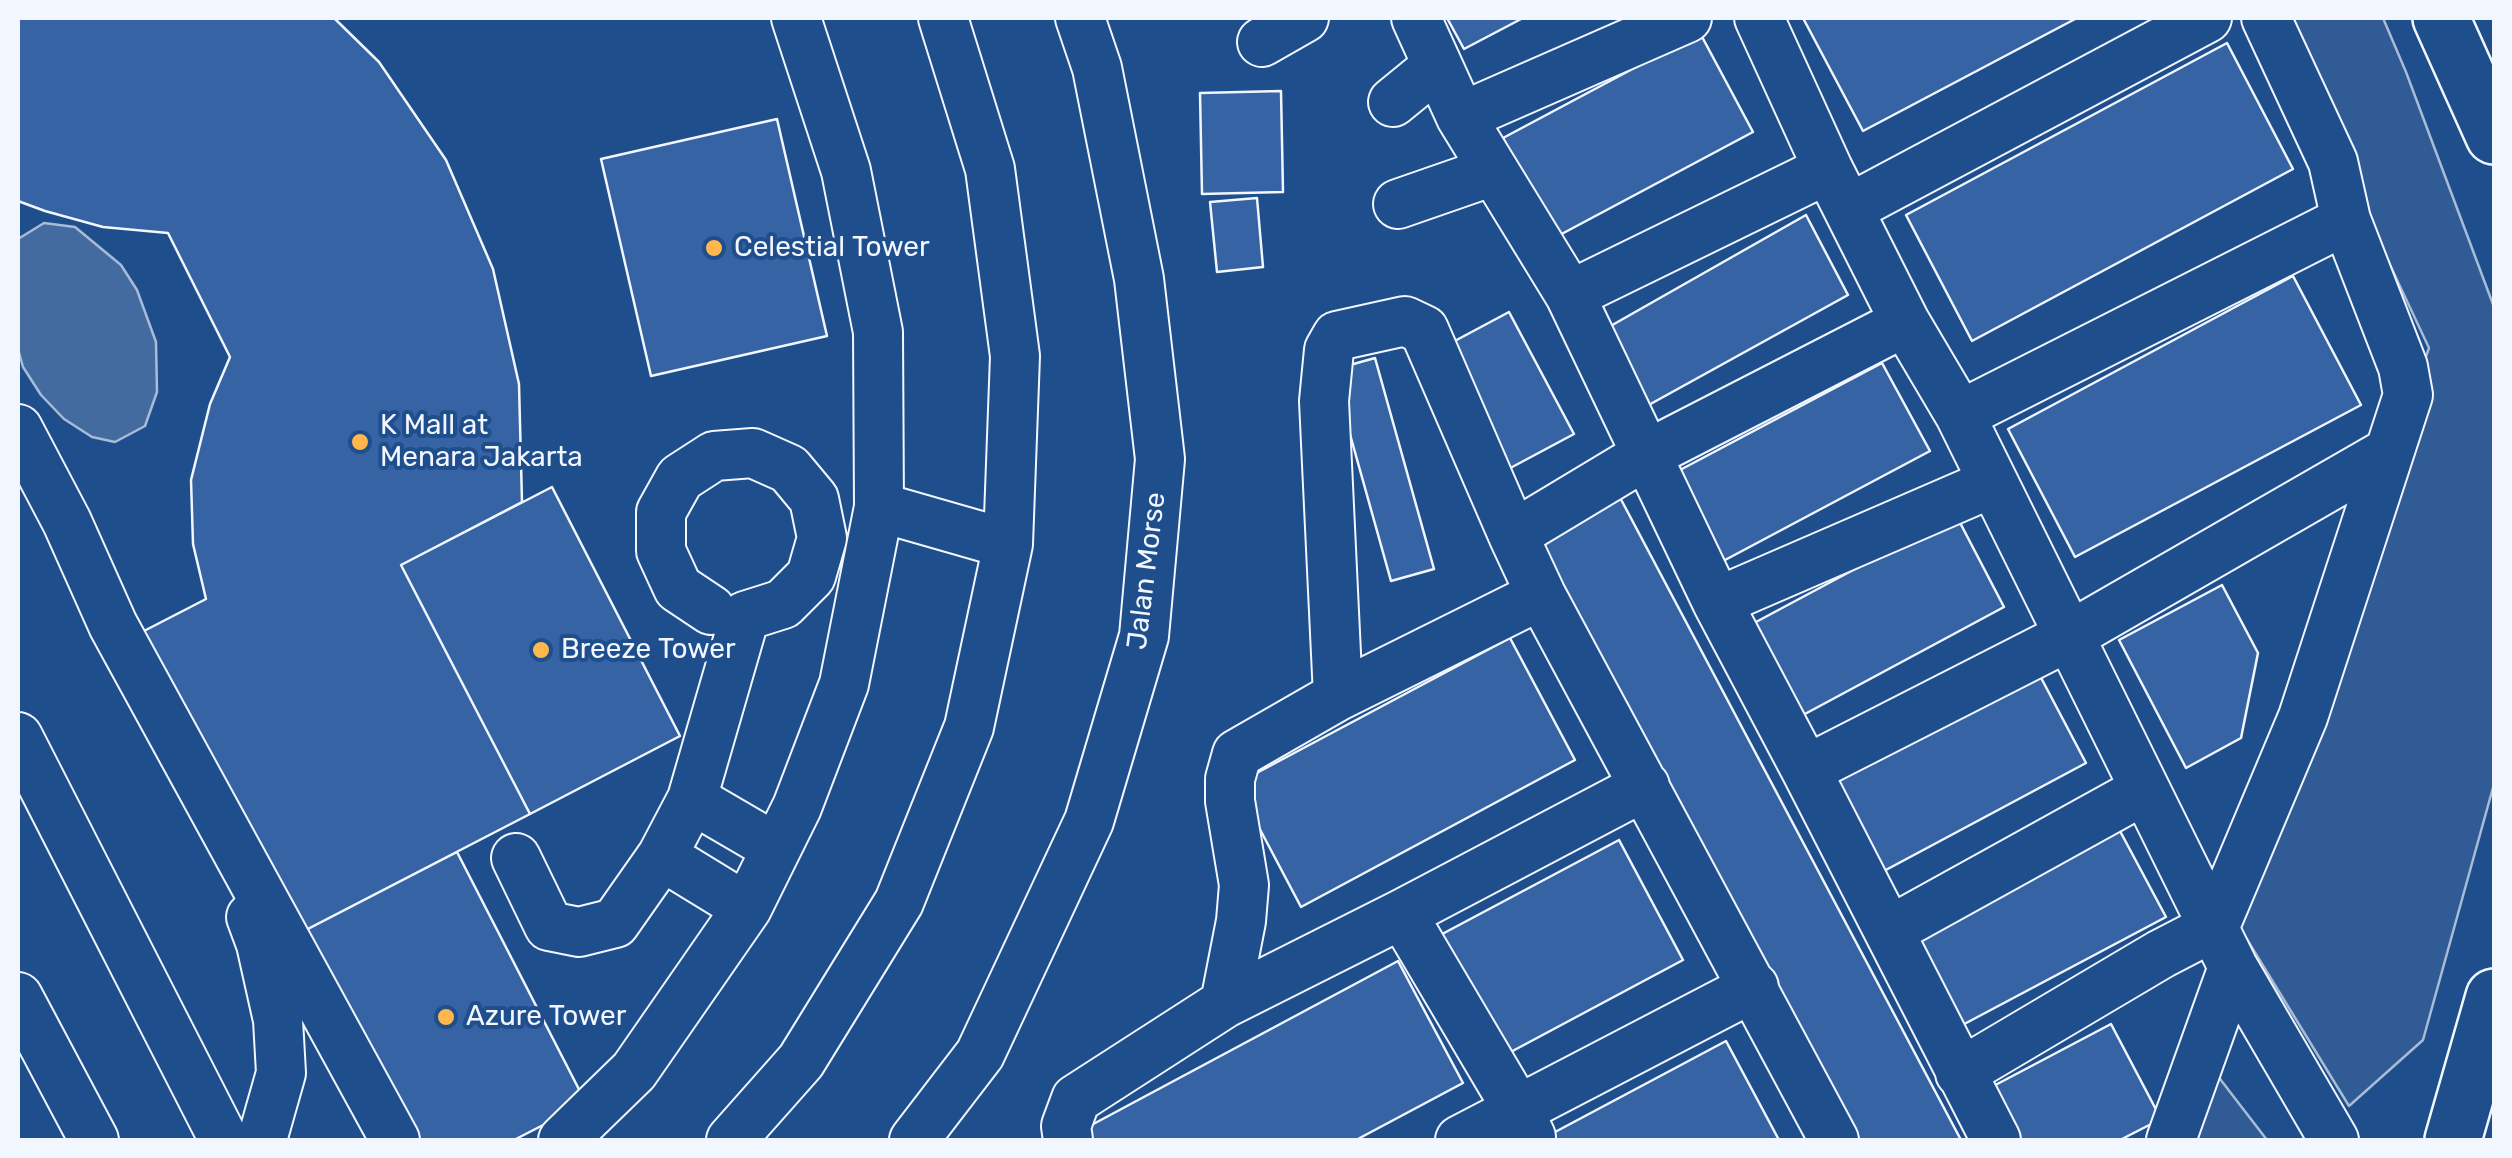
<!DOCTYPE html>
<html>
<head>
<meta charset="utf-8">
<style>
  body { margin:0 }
  #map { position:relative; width:2512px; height:1158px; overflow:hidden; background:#1f4e8c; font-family:Rubik,sans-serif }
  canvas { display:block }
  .frame { position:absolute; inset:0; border:20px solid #f2f6ff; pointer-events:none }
</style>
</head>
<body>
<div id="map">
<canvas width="2512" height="1158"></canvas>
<div class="frame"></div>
</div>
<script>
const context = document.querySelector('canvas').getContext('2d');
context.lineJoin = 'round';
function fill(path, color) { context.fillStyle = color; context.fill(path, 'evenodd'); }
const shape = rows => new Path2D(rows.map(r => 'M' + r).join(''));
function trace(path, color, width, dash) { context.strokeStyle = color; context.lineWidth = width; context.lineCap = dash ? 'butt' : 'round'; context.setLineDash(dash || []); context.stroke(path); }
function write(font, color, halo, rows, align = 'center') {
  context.font = font + ' Rubik,sans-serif'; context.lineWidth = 8; context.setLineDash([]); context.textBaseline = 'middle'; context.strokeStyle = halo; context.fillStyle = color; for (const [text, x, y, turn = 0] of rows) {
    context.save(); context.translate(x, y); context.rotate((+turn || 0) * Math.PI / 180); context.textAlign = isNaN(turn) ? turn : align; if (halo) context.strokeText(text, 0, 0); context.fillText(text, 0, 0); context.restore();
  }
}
const green = shape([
  [2274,18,2383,18,2406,72,2494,307,2494,784,2423,1040,2349,1106,2240,928,2383,477,2429,348,2274,18],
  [2207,1062,2267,1140,2185,1140,2207,1062]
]);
fill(green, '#305b95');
trace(green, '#a8bbd7', 2.5);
const water = shape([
  [44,223,75,227,121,265,137,290,156,342,157,392,145,426,115,442,92,437,64,419,41,395,23,367,18,349,18,239,44,223]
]);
fill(water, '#446ba0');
trace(water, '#a8bbd7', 2.5);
const building = shape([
  [18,18,334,18,379,62,446,160,493,269,519,384,522,502,401,565,530,814,298,934,142,632,206,599,193,544,191,480,210,404,230,357,168,233,103,227,45,211,18,201,18,18],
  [1447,18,1523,18,1464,49,1447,18],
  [1803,18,2077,18,1863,131,1803,18],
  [1700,33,1753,132,1556,237,1503,138,1700,33],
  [2227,43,2293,169,1972,341,1906,215,2227,43],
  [1281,91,1283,192,1202,194,1200,93,1281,91],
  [777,119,827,336,651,376,601,159,777,119],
  [1257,198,1263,267,1217,272,1210,202,1257,198],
  [1806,215,1848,295,1636,412,1600,332,1806,215],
  [2293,276,2361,405,2075,557,2008,429,2293,276],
  [1509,312,1574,434,1501,473,1436,351,1509,312],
  [1375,358,1434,569,1391,581,1332,370,1375,358],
  [1882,363,1930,451,1710,568,1663,479,1882,363],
  [552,487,680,736,530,814,401,565,552,487],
  [1616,490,1961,1140,1855,1140,1539,544,1616,490],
  [1956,515,2004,607,1790,722,1741,630,1956,515],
  [2222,585,2258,653,2241,738,2186,768,2119,640,2222,585],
  [1510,638,1575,760,1301,907,1236,784,1510,638],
  [2038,672,2086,763,1869,879,1821,788,2038,672],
  [2113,818,2166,917,1953,1030,1900,931,2113,818],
  [1619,840,1683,960,1492,1062,1429,941,1619,840],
  [457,852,586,1103,514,1140,415,1140,306,930,457,852],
  [1398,961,1463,1083,1356,1140,1090,1140,1084,1129,1398,961],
  [2111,1024,2161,1119,2120,1140,2010,1140,1984,1091,2111,1024],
  [1726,1041,1779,1140,1540,1140,1726,1041]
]);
fill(building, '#3563a3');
trace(building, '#f2f6ff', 2.5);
const minor = shape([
  [1416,18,1461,117,1570,295,1717,602,1806,770,1996,1140],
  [1759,18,1828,169,1905,322,1960,415,2233,967,2334,1140],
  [1262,42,1304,18],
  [1393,102,1437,66],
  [1461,117,1687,18],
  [1398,204,1493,171],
  [1850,208,2207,18],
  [1570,295,1828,169],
  [1960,415,2346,220],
  [18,429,67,522,113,625,395,1140],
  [879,507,1008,544],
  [1513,535,1646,455,1905,322],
  [1717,602,1992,483],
  [1338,696,1324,401,1329,350,1337,336,1405,321,1424,330,1513,535,1541,595,1834,1140],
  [18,737,224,1140],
  [1806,770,2069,636,2387,453],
  [692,799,776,848],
  [662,856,692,799,745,616,783,604,811,576,822,538,814,499,789,469,753,453,714,456,680,478,661,512,661,551,678,588,711,610],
  [516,858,549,926,579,932,615,923,662,856,747,908],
  [1402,914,1519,1112,1531,1137],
  [251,917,261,944,278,1020,281,1073,262,1140],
  [1889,931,2144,790],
  [18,997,94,1140],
  [1225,1003,1241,921,1244,885,1230,801,1230,779,1237,754,1338,696,1541,595],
  [1960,1073,2161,954,2215,926,2303,717,2408,395,2403,367,2346,220,2333,162,2266,18],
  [563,1140,634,1071,747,908,797,807,844,684,879,507,878,332,846,171,796,18],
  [731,1140,801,1061,899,902,969,727,1008,544,1015,356,990,169,943,18],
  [914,1140,980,1054,1089,821,1144,636,1160,459,1139,279,1097,68,1080,18],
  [1068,1140,1066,1126,1076,1099,1225,1003,1402,914,1645,786],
  [1460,1140,1754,987],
  [2171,1140,2233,967]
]);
const major = shape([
  [2441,18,2494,136],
  [2453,1140,2494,997]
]);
trace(minor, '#f2f6ff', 52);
trace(major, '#f2f6ff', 60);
trace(minor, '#1f4e8c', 48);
trace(major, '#1f4e8c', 55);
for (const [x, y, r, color] of [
  [714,248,10,"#ffb74d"],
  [360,442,10,"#ffb74d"],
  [541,650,10,"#ffb74d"],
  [446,1017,10,"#ffb74d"]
]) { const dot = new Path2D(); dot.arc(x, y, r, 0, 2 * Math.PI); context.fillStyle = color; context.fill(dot); trace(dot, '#1f4e8c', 4); }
write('28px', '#f2f6ff', '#1f4e8c', [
  ["Celestial Tower",734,248],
  ["K Mall at",380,426],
  ["Menara Jakarta",380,458],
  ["Breeze Tower",561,650],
  ["Azure Tower",466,1017]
], 'left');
write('28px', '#f2f6ff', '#1f4e8c', [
  ["Jalan Morse",1147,571,-83]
]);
</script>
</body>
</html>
